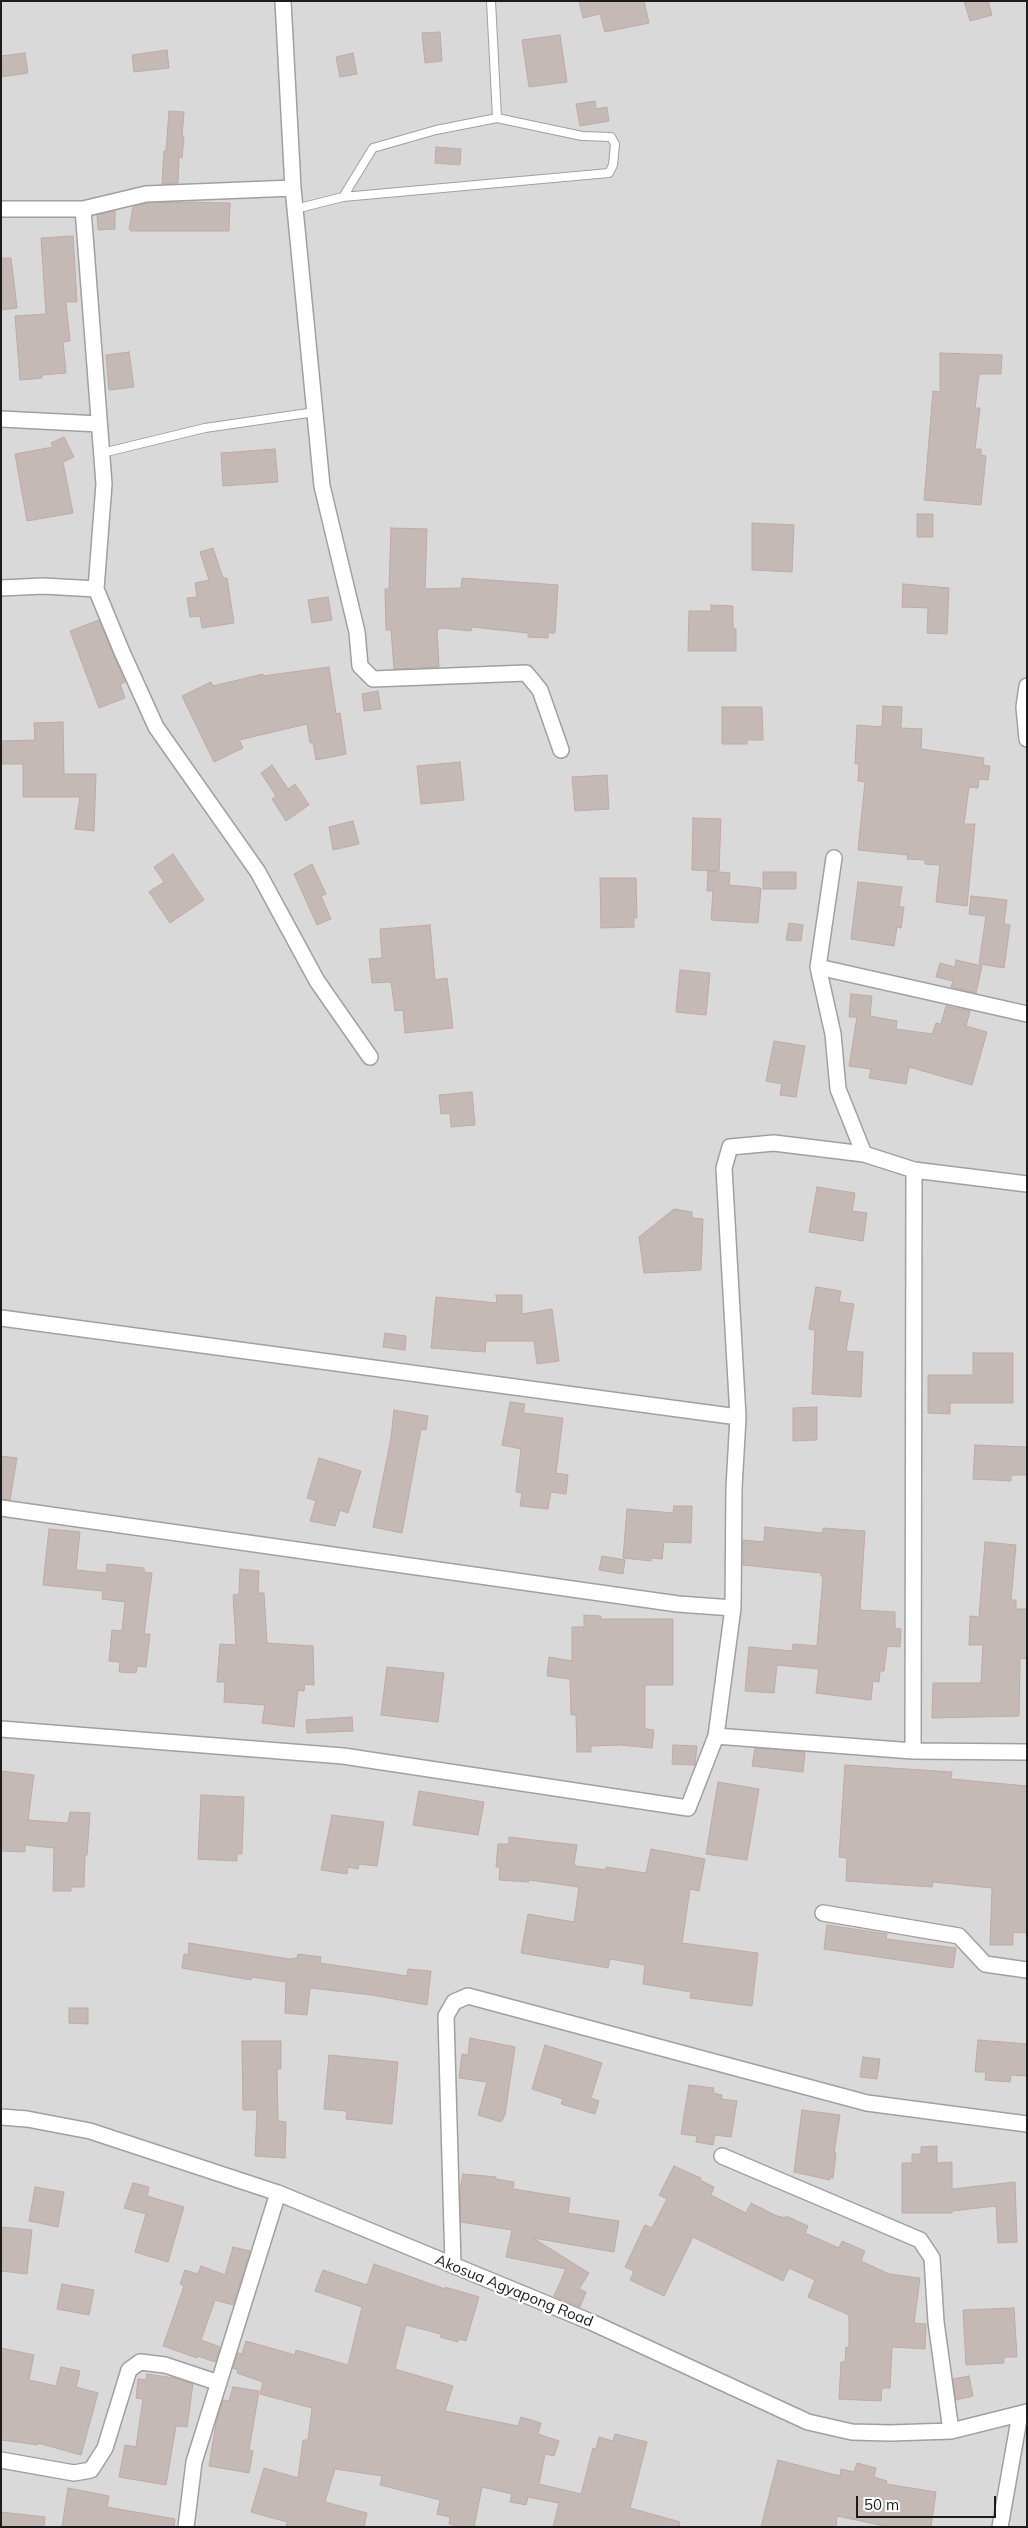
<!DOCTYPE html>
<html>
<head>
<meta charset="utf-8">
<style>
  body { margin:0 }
  #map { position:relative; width:1028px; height:2528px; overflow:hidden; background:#eee8e2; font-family:Mulish,sans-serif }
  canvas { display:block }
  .frame { position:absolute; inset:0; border:2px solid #1c1c1c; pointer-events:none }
  .scale { position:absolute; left:856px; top:2496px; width:140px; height:22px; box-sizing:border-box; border:2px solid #1c1c1c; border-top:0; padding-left:6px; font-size:15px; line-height:18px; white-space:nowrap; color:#1c1c1c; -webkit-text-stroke:4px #fff; paint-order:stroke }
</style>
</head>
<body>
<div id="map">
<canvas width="1028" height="2528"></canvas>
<div class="frame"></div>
<div class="scale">50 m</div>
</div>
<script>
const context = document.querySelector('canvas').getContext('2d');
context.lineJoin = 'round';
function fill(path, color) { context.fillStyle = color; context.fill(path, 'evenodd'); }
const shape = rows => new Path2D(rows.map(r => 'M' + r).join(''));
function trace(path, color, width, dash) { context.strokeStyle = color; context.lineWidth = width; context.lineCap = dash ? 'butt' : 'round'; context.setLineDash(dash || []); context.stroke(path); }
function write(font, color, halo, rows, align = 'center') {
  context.font = font + ' Mulish,sans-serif'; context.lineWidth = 4.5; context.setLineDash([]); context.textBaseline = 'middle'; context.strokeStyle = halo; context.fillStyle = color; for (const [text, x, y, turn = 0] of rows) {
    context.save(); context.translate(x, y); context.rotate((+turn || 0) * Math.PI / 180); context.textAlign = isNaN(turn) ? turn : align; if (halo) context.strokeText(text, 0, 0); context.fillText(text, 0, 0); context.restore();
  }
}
fill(shape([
  [1,1,1027,1,1027,2527,1,2527]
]), '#dad9da');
const building = shape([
  [579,1,644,1,649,23,605,32,600,14,583,18,579,1],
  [964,1,988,1,992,15,970,21,964,1],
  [440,32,442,61,425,63,422,33,440,32],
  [560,35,567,82,529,87,522,40,560,35],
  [167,50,169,68,134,72,132,55,167,50],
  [25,53,28,73,1,77,1,56,25,53],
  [353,53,357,74,340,77,336,57,353,53],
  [595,101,596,109,607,107,609,121,580,126,576,104,595,101],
  [169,111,184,112,182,137,184,137,182,158,179,157,178,183,162,184,164,151,166,151,169,111],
  [436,147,461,149,460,165,435,163,436,147],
  [181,202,230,203,229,231,131,231,129,229,133,207,147,203,181,202],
  [115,211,115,229,98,230,97,215,115,211],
  [73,236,77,302,66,302,70,341,63,342,66,373,42,375,42,378,20,380,15,316,46,314,41,238,73,236],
  [1,258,11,258,17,308,1,310,1,258],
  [129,352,134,387,109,390,106,355,129,352],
  [940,353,1002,355,1001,374,979,374,975,408,980,408,975,449,981,449,981,455,986,456,981,505,924,500,933,391,940,392,940,353],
  [64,437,74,457,63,462,73,513,27,521,15,454,53,447,51,443,64,437],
  [275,449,278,482,223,486,221,453,275,449],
  [917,514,933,514,933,537,917,537,917,514],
  [752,523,794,525,792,572,752,570,752,523],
  [391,528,427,529,425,589,461,588,462,578,558,585,555,633,548,633,548,638,528,637,528,633,472,627,471,631,441,628,437,630,439,667,394,669,391,630,386,630,385,589,389,589,391,528],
  [213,548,223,578,227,578,234,623,202,628,200,616,190,617,187,598,197,597,195,583,209,580,200,552,213,548],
  [903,584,949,588,947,634,927,633,928,608,902,607,903,584],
  [328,597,332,620,312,623,308,600,328,597],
  [711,605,733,606,733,629,736,629,736,651,688,651,689,611,711,611,711,605],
  [99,620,125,682,120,684,125,698,99,708,70,631,99,620],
  [329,667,336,714,340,713,346,754,316,760,313,743,310,743,307,724,239,740,243,748,214,762,182,696,211,682,213,686,263,674,263,676,329,667],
  [378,691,381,709,364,711,362,694,378,691],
  [883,706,902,707,901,728,922,729,921,749,984,758,983,765,990,766,988,780,979,779,978,788,969,787,964,824,975,824,967,906,936,902,940,865,925,864,925,860,907,859,908,855,858,850,865,782,858,781,859,764,855,764,857,725,882,727,883,706],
  [722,707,762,707,763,740,747,740,747,744,722,744,722,707],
  [63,722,64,774,96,774,94,831,75,829,80,797,23,797,23,764,1,764,1,741,35,740,34,723,63,722],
  [460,762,464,800,421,804,417,766,460,762],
  [272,765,288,789,295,784,309,805,286,821,272,799,276,796,261,773,272,765],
  [607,775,609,809,575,811,572,777,607,775],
  [693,818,721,819,719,871,692,870,693,818],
  [353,821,359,844,333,850,329,827,353,821],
  [173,854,204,900,170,923,149,892,164,882,154,867,173,854],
  [312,864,326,894,321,896,331,919,317,925,294,874,312,864],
  [708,871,730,873,729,885,761,888,758,923,711,920,713,891,707,891,708,871],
  [763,872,796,872,796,889,763,889,763,872],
  [600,878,636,878,637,918,634,918,634,927,601,928,600,878],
  [858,882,902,887,899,907,904,907,901,928,897,927,894,946,851,939,858,882],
  [971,896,1007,900,1004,924,1010,925,1004,968,979,964,986,916,969,914,971,896],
  [789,923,803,925,801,941,786,940,789,923],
  [430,925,435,980,447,978,453,1028,405,1033,403,1010,395,1011,391,982,372,983,369,959,382,958,380,929,430,925],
  [956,960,982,966,976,993,951,987,953,981,936,977,940,963,955,967,956,960],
  [680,970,710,973,706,1015,676,1012,680,970],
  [851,994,872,996,870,1016,897,1021,896,1029,932,1034,936,1023,941,1024,946,1006,970,1011,966,1026,987,1032,972,1085,909,1067,906,1084,869,1078,871,1069,849,1066,857,1017,849,1017,851,994],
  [774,1041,805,1046,796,1097,780,1095,782,1084,766,1081,774,1041],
  [472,1092,475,1125,451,1127,450,1113,441,1114,439,1095,472,1092],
  [817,1187,855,1193,852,1211,867,1213,863,1241,809,1232,817,1187],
  [674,1209,692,1212,692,1218,703,1219,701,1270,644,1273,639,1237,674,1209],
  [816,1287,841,1291,839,1302,854,1304,846,1351,863,1352,861,1397,812,1394,815,1330,809,1329,816,1287],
  [496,1295,522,1295,522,1314,552,1309,559,1361,537,1364,534,1341,486,1341,485,1352,431,1348,436,1297,497,1303,496,1295],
  [385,1333,406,1336,405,1350,383,1347,385,1333],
  [973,1353,1013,1353,1013,1403,950,1403,950,1414,928,1413,928,1375,973,1375,973,1353],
  [510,1402,525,1404,523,1413,563,1418,556,1473,568,1475,566,1494,551,1492,548,1509,520,1506,522,1493,516,1492,521,1449,502,1445,510,1402],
  [817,1407,817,1440,793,1441,793,1408,817,1407],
  [394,1410,428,1416,426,1430,421,1429,402,1533,373,1527,391,1438,394,1410],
  [975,1445,1027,1447,1027,1475,1011,1475,1011,1481,973,1479,975,1445],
  [1,1456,17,1458,10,1500,1,1499,1,1456],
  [319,1458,361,1471,348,1513,340,1510,335,1526,310,1521,316,1501,307,1498,319,1458],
  [674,1506,692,1506,691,1543,664,1542,662,1559,651,1558,651,1561,623,1558,627,1509,673,1513,674,1506],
  [765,1527,823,1533,823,1528,865,1531,860,1610,895,1612,895,1628,901,1629,900,1647,887,1646,884,1671,880,1671,879,1682,873,1681,871,1700,816,1693,819,1669,777,1665,774,1693,745,1691,749,1647,792,1651,793,1644,817,1646,823,1577,821,1576,821,1573,743,1565,743,1540,764,1542,765,1527],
  [49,1529,80,1532,76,1570,106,1573,107,1564,144,1568,144,1572,152,1573,144,1634,150,1634,146,1667,137,1666,136,1673,119,1672,120,1662,109,1661,112,1630,122,1631,125,1602,102,1599,103,1591,43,1585,49,1529],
  [985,1542,1016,1545,1011,1600,1016,1600,1016,1609,1027,1609,1027,1659,1020,1658,1019,1716,932,1718,933,1683,981,1683,983,1645,969,1645,970,1616,979,1617,985,1542],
  [602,1556,625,1560,623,1574,599,1570,602,1556],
  [240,1569,259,1571,258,1593,264,1593,267,1643,313,1646,314,1685,305,1684,304,1691,298,1690,294,1727,262,1723,265,1705,224,1702,225,1682,217,1682,220,1644,236,1645,233,1595,239,1594,240,1569],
  [584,1615,601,1616,601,1619,673,1619,673,1685,645,1685,645,1729,654,1730,652,1748,620,1745,591,1746,591,1752,577,1752,576,1715,571,1715,570,1679,547,1676,549,1657,572,1661,572,1627,584,1627,584,1615],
  [387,1667,444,1673,438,1722,381,1715,387,1667],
  [352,1717,353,1731,307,1733,306,1720,352,1717],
  [673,1745,697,1746,695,1765,672,1764,673,1745],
  [755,1748,805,1752,803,1772,752,1766,755,1748],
  [845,1765,952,1772,951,1779,1027,1786,1027,1933,1013,1932,1013,1945,990,1945,992,1888,933,1882,932,1887,846,1881,847,1858,839,1857,845,1765],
  [1,1771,34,1775,28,1820,68,1823,70,1812,90,1813,87,1855,85,1855,84,1887,71,1887,71,1891,53,1891,54,1848,25,1845,25,1852,1,1851,1,1771],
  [718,1782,759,1789,747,1860,706,1854,718,1782],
  [419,1791,484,1802,478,1835,413,1825,419,1791],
  [201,1795,244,1797,242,1854,237,1854,237,1861,198,1859,201,1795],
  [332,1815,384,1822,377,1866,359,1864,358,1869,348,1867,347,1874,321,1870,332,1815],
  [509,1837,577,1845,574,1864,576,1866,606,1870,606,1867,646,1873,651,1849,705,1859,699,1891,690,1889,682,1943,758,1953,752,2006,690,1998,691,1992,643,1984,645,1965,610,1959,608,1968,521,1953,528,1914,574,1922,579,1887,529,1880,529,1882,499,1880,500,1867,496,1867,498,1844,509,1844,509,1837],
  [827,1925,887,1934,886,1939,956,1948,953,1968,824,1949,827,1925],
  [189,1943,289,1959,297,1958,298,1954,321,1957,320,1963,407,1976,408,1969,431,1971,427,2005,372,1995,310,1988,307,2015,285,2013,286,1982,252,1977,251,1980,182,1968,184,1954,188,1955,189,1943],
  [69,2008,88,2008,88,2024,69,2023,69,2008],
  [470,2038,515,2047,505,2115,501,2122,478,2115,487,2082,459,2078,462,2054,468,2055,470,2038],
  [978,2040,1027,2044,1027,2076,1011,2075,1010,2082,985,2080,986,2072,975,2072,978,2040],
  [242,2041,281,2041,281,2069,277,2069,278,2121,286,2122,285,2158,255,2156,257,2110,243,2110,242,2041],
  [545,2045,602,2063,591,2098,599,2101,595,2114,561,2104,563,2099,532,2089,545,2045],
  [329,2055,398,2062,392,2124,346,2119,347,2111,324,2109,329,2055],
  [863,2057,880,2059,877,2079,860,2077,863,2057],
  [689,2085,714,2088,713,2093,722,2095,721,2099,737,2101,731,2137,715,2135,713,2145,696,2142,697,2136,681,2134,689,2085],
  [802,2110,840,2115,834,2153,836,2153,833,2178,830,2177,830,2180,794,2172,802,2110],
  [937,2146,937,2163,952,2162,952,2189,1015,2182,1017,2242,998,2243,996,2206,952,2211,952,2213,902,2213,902,2163,912,2163,912,2154,921,2154,921,2147,937,2146],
  [674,2166,701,2178,700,2180,714,2187,711,2195,746,2213,751,2203,777,2216,785,2218,786,2216,808,2226,805,2233,839,2248,842,2241,865,2251,861,2261,889,2274,920,2278,914,2323,926,2324,925,2349,892,2347,890,2388,882,2388,881,2401,839,2399,841,2362,845,2362,846,2347,849,2348,849,2315,808,2297,815,2280,789,2268,783,2281,693,2237,664,2296,630,2280,634,2271,625,2267,645,2225,652,2228,667,2199,659,2195,674,2166],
  [463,2174,496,2177,496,2179,514,2182,513,2189,570,2198,568,2213,619,2221,614,2252,533,2238,589,2273,579,2289,586,2292,580,2307,554,2296,566,2269,506,2257,512,2230,461,2222,460,2190,463,2174],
  [133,2183,149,2187,147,2196,184,2207,168,2262,135,2252,146,2214,124,2208,133,2183],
  [35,2187,64,2192,58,2227,29,2221,35,2187],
  [1,2227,32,2230,27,2274,1,2271,1,2227],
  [233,2247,250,2251,233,2305,215,2300,201,2340,220,2347,215,2362,198,2356,197,2358,163,2346,184,2286,180,2284,185,2270,198,2274,201,2266,225,2275,233,2247],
  [374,2264,445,2289,445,2287,479,2297,466,2341,459,2339,458,2342,440,2337,441,2334,406,2325,395,2369,453,2386,445,2411,518,2426,521,2417,541,2423,538,2434,559,2441,554,2456,545,2454,539,2484,581,2494,593,2448,596,2449,599,2437,613,2441,615,2434,647,2442,630,2508,680,2522,679,2527,553,2527,559,2503,528,2497,526,2505,510,2502,512,2494,482,2487,474,2527,462,2527,449,2524,450,2517,437,2514,440,2500,380,2485,382,2476,335,2469,325,2502,367,2513,364,2527,286,2527,287,2522,251,2512,264,2468,298,2478,303,2440,308,2440,312,2408,260,2394,263,2382,237,2373,238,2370,233,2368,238,2353,242,2354,246,2341,295,2355,296,2350,348,2365,362,2307,315,2291,323,2270,367,2285,374,2264],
  [62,2284,94,2290,89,2315,57,2309,62,2284],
  [1014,2308,1017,2357,1004,2357,1004,2363,966,2365,963,2310,1014,2308],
  [1,2348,34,2355,29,2380,56,2386,61,2367,80,2371,76,2387,98,2393,81,2455,38,2443,38,2445,1,2440,1,2348],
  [147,2374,174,2378,193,2384,187,2427,176,2426,166,2485,119,2477,125,2445,136,2447,143,2399,136,2398,138,2379,146,2380,147,2374],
  [969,2376,973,2396,956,2400,953,2379,969,2376],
  [233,2387,259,2391,249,2450,253,2451,249,2473,209,2466,216,2423,223,2400,229,2401,233,2387],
  [778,2460,840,2476,841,2469,854,2472,857,2463,876,2468,874,2477,887,2481,886,2484,936,2492,931,2527,889,2527,837,2516,836,2527,761,2527,778,2460],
  [68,2488,109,2496,107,2507,175,2519,174,2527,62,2527,68,2488],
  [1,2512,45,2517,44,2527,1,2527,1,2512]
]);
fill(building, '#c5b9b5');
trace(building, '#bfaba4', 1);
const service = shape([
  [491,1,497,118],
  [295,209,343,197,609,173,613,165,615,144,611,137,582,136,497,118,436,130,373,148,343,197],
  [102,453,205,428,315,412]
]);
const minor = shape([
  [283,1,293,188,322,486,357,632,360,666,373,679,526,673,540,690,561,750],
  [1,209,83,209,146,194,293,188],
  [1,419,99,424],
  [1,588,43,586,96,589,104,484,83,209],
  [96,589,122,652,156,727,258,872,317,981,370,1057],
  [1027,686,1024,707,1027,739],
  [834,858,818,967,833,1034,838,1089,864,1154],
  [818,967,1027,1014],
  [1,1318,738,1417],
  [1,1508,678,1604,733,1608,716,1736,688,1808,343,1756,1,1729],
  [733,1608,734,1488,738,1417,724,1168,730,1147,774,1143,864,1154,914,1170,1027,1184],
  [716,1736,913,1751,1027,1752],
  [913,1751,914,1170],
  [823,1913,959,1936,985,1964,1027,1970],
  [1,2117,27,2119,90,2131,278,2193,591,2322,808,2422,852,2432,890,2433,951,2431,1027,2412],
  [722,2156,920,2240,932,2258,936,2322,951,2431],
  [453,2265,446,2016,454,2002,468,1996,867,2103,1027,2124],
  [1,2460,74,2473,91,2470,105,2448,129,2370,140,2362,165,2365,219,2383],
  [186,2527,194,2462,278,2193],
  [1000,2527,1020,2414]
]);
trace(service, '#a0a0a0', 10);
trace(minor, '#a0a0a0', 18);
trace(service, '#fff', 8);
trace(minor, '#fff', 15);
write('15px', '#1c1c1c', '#fff', [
  ["Akosua Agyapong Road",514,2291,22]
]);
</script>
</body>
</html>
